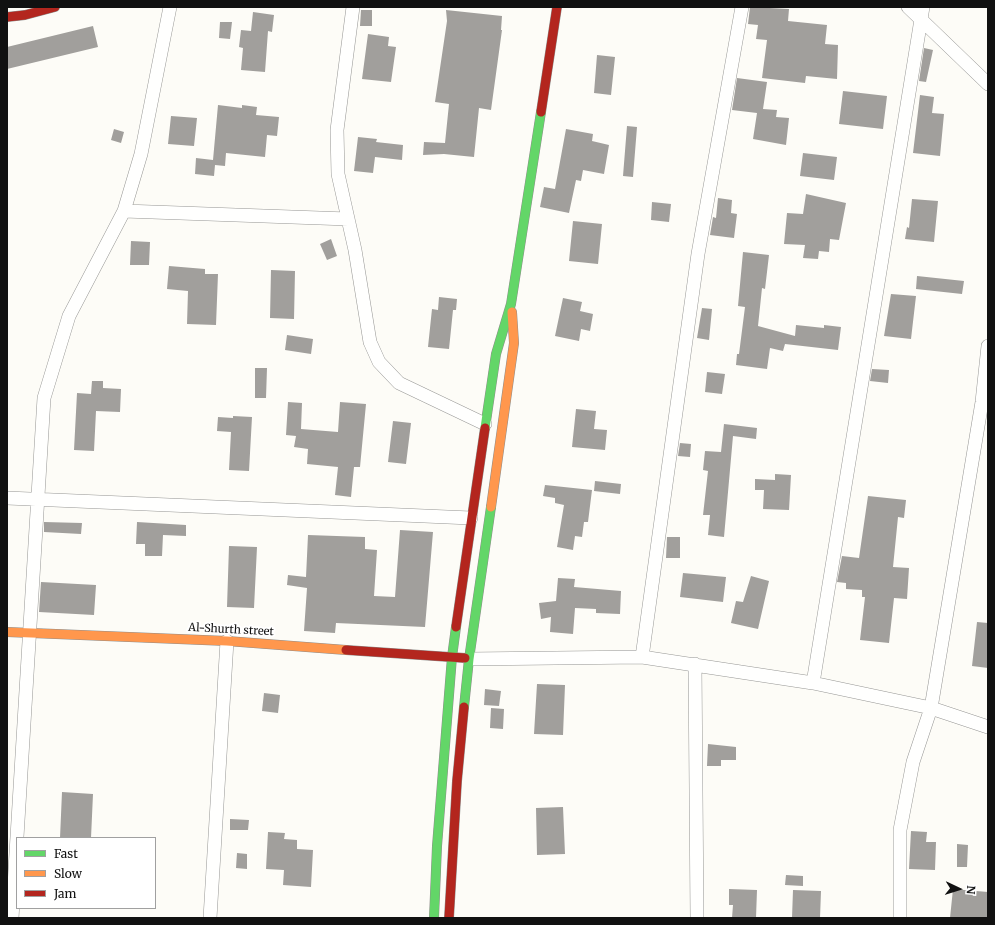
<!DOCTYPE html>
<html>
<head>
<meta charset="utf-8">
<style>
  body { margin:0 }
  #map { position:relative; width:995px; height:925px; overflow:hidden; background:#fdfcf7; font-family:Merriweather,serif }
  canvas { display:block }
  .frame { position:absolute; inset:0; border:8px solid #111; pointer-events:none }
  .legend { position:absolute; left:16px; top:837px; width:140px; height:72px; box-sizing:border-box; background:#fff; border:1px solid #a0a0a0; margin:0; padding:5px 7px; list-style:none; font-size:12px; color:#111 }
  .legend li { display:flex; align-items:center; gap:8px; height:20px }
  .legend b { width:20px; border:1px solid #a0a0a0 }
  .north { position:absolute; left:939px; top:869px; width:40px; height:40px; -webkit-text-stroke:3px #fff; paint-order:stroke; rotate:94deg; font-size:11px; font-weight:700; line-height:16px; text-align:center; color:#111 }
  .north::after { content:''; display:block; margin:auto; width:14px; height:18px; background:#111; clip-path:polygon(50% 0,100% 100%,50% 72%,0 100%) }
</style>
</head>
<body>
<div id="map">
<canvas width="995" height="925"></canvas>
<div class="frame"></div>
<ul class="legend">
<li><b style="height:5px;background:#63d668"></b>Fast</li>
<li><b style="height:5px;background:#ff974d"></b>Slow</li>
<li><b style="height:5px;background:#b3261e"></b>Jam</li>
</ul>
<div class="north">N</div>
</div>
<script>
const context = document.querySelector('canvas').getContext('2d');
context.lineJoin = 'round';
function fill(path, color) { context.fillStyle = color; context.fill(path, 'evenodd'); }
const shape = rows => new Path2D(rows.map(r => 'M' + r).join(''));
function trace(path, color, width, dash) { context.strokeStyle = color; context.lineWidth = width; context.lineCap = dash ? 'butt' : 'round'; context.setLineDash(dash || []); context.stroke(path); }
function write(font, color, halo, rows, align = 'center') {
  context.font = font + ' Merriweather,serif'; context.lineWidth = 4; context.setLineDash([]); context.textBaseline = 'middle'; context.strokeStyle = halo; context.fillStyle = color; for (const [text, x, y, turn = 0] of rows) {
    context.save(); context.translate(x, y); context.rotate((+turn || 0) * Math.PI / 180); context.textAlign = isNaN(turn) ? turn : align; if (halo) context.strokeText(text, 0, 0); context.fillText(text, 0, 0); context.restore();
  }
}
fill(shape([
  [750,7,789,9,788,21,827,25,825,44,838,45,837,79,806,76,805,83,762,78,767,40,756,39,758,25,748,24],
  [361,10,372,10,372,26,360,26],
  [446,10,502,16,501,30,502,30,491,110,479,108,474,157,444,154,423,155,424,142,445,143,449,104,435,102,447,21],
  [253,12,274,15,272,32,268,31,265,72,241,70,243,48,239,47,241,30,251,31],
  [220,22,232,22,230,39,219,38],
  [93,26,98,47,7,69,7,47],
  [368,34,389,37,388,46,396,47,391,82,362,79],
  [924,48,933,50,926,82,919,81],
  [597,55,615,57,611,95,594,93],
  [737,78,767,82,763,109,777,110,776,117,789,118,786,145,753,139,757,113,732,110],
  [843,91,887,96,883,129,839,124],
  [920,95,934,97,932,113,944,114,940,156,913,153],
  [218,105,242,108,242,105,257,107,256,115,279,117,277,136,267,135,265,157,226,153,225,166,215,165,214,176,195,174,196,158,213,160],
  [171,116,197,118,194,146,168,144],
  [627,126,637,127,633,177,623,176],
  [114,129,124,132,121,143,111,140],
  [566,129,593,134,592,141,609,145,604,174,583,170,581,181,576,180,569,213,540,207,544,187,555,189],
  [358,137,377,139,376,142,403,145,402,160,375,157,373,173,354,171],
  [803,153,837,157,834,180,800,176],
  [806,194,846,203,839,240,830,239,829,252,819,251,818,259,803,258,805,245,784,244,787,213,803,214],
  [718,198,732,200,731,213,737,214,734,238,710,235,713,217,716,218],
  [912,199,938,201,934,242,905,239,907,227,909,228],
  [652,202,671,204,669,222,651,220],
  [573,221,602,224,598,264,569,261],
  [331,239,337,256,327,260,320,244],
  [131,241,150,242,149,265,130,265],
  [743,252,769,255,765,289,762,288,758,326,795,336,796,325,824,328,824,325,841,327,838,350,785,344,783,351,770,348,767,369,736,365,737,354,739,354,745,307,738,306],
  [169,266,205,269,205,274,218,274,216,325,187,324,188,291,167,289],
  [271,270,295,271,294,319,270,318],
  [917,276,964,281,962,294,916,289],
  [891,294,916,296,911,339,884,336],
  [439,297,457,299,456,310,453,310,449,349,428,347,432,309,438,310],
  [563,298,582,302,580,311,593,314,590,331,581,329,579,341,555,336],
  [702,308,712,309,709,340,697,338],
  [287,335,313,339,311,354,285,350],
  [255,368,267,368,266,398,255,398],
  [872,369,889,370,888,383,870,381],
  [707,372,725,374,722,394,705,392],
  [92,381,103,381,103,388,121,389,120,412,96,411,94,451,74,450,77,393,91,394],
  [288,402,302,403,301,429,338,432,340,402,366,404,360,467,354,467,351,497,335,495,338,467,307,464,308,449,294,447,296,436,286,435],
  [576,409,596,411,594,429,607,430,605,450,572,447],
  [233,416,252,417,249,471,229,470,231,432,217,431,218,417,233,418],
  [393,421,411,423,406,464,388,462],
  [724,424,757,428,756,439,733,436,724,537,708,535,710,515,703,515,708,471,703,470,705,451,721,452],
  [680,443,691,444,690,457,678,456],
  [775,474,791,475,789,510,763,509,764,490,755,490,755,479,775,480],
  [595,481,621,484,620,494,594,491],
  [545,485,592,490,588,522,584,522,582,537,575,536,573,550,557,547,564,505,555,503,555,498,543,496],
  [868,496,906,500,904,518,898,517,893,567,909,568,907,599,894,598,889,643,860,640,865,597,862,597,862,590,846,589,846,583,837,582,842,556,859,558],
  [44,522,82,523,81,534,44,532],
  [137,522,186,525,186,536,163,535,162,556,145,556,145,544,136,544],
  [400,530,433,532,425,627,336,623,335,633,304,631,307,588,287,585,288,575,306,577,308,535,365,537,365,549,377,550,374,596,395,597],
  [667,537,680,537,680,558,666,558],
  [229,546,257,547,254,608,227,607],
  [683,573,726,577,723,602,680,597],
  [751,576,769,581,758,629,731,623,736,601,743,602],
  [558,578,575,579,574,587,621,591,620,614,596,613,596,609,575,608,573,634,550,632,551,617,541,619,539,603,556,601],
  [41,582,96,585,94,615,39,612],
  [977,622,988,623,988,668,972,666],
  [537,684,565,685,563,735,534,734],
  [485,689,501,691,499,706,484,705],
  [264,693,280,695,278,713,262,711],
  [491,708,504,709,503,729,490,728],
  [708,744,736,747,736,760,721,760,721,766,707,766],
  [62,792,93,794,91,838,60,838],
  [563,807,565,854,537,855,536,808],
  [230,819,249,820,248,830,230,830],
  [911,831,927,832,926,842,936,842,935,870,909,869],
  [268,832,285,833,284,839,297,840,297,849,313,850,311,887,283,885,284,870,266,869],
  [957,844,968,845,967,867,957,867],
  [237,853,247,854,247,869,236,868],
  [786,875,803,876,803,886,785,885],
  [729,889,757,890,756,918,732,918,733,905,729,905],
  [953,889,988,892,988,918,950,918],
  [793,890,821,891,820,918,792,918]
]), '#a19f9c');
const street = shape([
  [353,7,337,130,338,174,355,250,370,342,379,362,399,383,485,424],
  [908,7,988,84],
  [124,211,348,219],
  [7,498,471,518],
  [642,657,698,254,742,7],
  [469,659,642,657,813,683,931,708,982,402,988,346],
  [695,664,697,918],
  [813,683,923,7],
  [12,918,44,398,69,316,124,211,141,154,170,7],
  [210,918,227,641],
  [900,918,900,830,913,762,931,708,988,727]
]);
const fast = shape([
  [485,428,496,354,511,304,541,112],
  [464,707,469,659,491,507],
  [434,918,437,846,452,657,456,627]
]);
const slow = shape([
  [491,507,514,343,512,312],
  [7,632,227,641,346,650]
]);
const jam = shape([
  [7,17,25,15,55,7],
  [541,112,557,7],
  [456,627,485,428],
  [346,650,465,658],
  [449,918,457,781,464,707]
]);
trace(street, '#979795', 14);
trace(fast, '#8e8d8b', 10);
trace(slow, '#8e8d8b', 10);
trace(jam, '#8e8d8b', 10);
trace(street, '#fffffe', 13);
trace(fast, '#63d668', 9);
trace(slow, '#ff974d', 9);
trace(jam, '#b3261e', 9);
write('11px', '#111', '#fff', [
  ["Al-Shurth street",231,630,3]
]);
</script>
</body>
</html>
